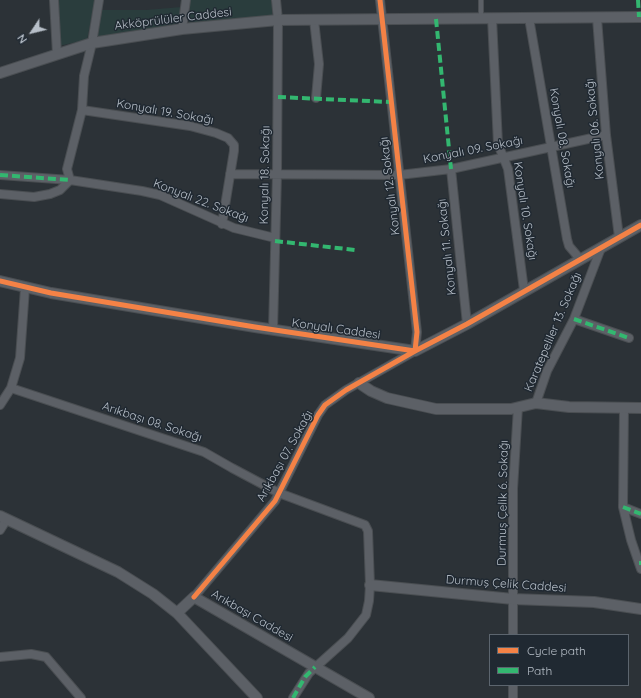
<!DOCTYPE html>
<html>
<head>
<meta charset="utf-8">
<style>
  body { margin:0 }
  #map { position:relative; width:641px; height:698px; overflow:hidden; background:#2c3237; font-family:Quicksand,sans-serif }
  canvas { display:block }
  .legend { position:absolute; left:489px; top:634px; width:140px; height:52px; box-sizing:border-box; background:#202932; border:1px solid #5c656e; margin:0; padding:5px 7px; list-style:none; font-size:12px; color:#b7bfc8 }
  .legend li { display:flex; align-items:center; gap:8px; height:20px }
  .legend b { width:20px; border:1px solid #5c656e }
  .north { position:absolute; left:12px; top:12px; width:40px; height:40px; -webkit-text-stroke:3px #202932; paint-order:stroke; rotate:235deg; font-size:11px; font-weight:700; line-height:16px; text-align:center; color:#b7bfc8 }
  .north::after { content:''; display:block; margin:auto; width:14px; height:18px; background:#b7bfc8; clip-path:polygon(50% 0,100% 100%,50% 72%,0 100%) }
</style>
</head>
<body>
<div id="map">
<canvas width="641" height="698"></canvas>
<ul class="legend">
<li><b style="height:5px;background:#f48246"></b>Cycle path</li>
<li><b style="height:5px;background:#33b770"></b>Path</li>
</ul>
<div class="north">N</div>
</div>
<script>
const context = document.querySelector('canvas').getContext('2d');
context.lineJoin = 'round';
function fill(path, color) { context.fillStyle = color; context.fill(path, 'evenodd'); }
const shape = rows => new Path2D(rows.map(r => 'M' + r).join(''));
function trace(path, color, width, dash) { context.strokeStyle = color; context.lineWidth = width; context.lineCap = dash ? 'butt' : 'round'; context.setLineDash(dash || []); context.stroke(path); }
function write(font, color, halo, rows, align = 'center') {
  context.font = font + ' Quicksand,sans-serif'; context.lineWidth = 3; context.setLineDash([]); context.textBaseline = 'middle'; context.strokeStyle = halo; context.fillStyle = color; for (const [text, x, y, turn = 0] of rows) {
    context.save(); context.translate(x, y); context.rotate((+turn || 0) * Math.PI / 180); context.textAlign = isNaN(turn) ? turn : align; if (halo) context.strokeText(text, 0, 0); context.fillText(text, 0, 0); context.restore();
  }
}
fill(shape([
  [57,0,95,0,87,40,58,46],
  [190,0,273,0,272,17,192,25,189,22],
  [182,7,180,27,97,38,100,10,146,10]
]), '#2a3d3d');
const service = shape([
  [481,0,481,18]
]);
const minor = shape([
  [54,0,57,54],
  [492,18,498,144,508,169,524,290],
  [529,18,567,239,569,246,580,259],
  [597,18,606,135,619,237],
  [314,20,319,64,316,98],
  [182,29,186,0],
  [82,110,190,126,216,133,228,138,234,145,234,151,222,224],
  [451,169,467,324],
  [230,174,399,175,451,169,606,135],
  [0,175,70,180,142,191,160,195,234,228,275,238],
  [70,180,67,169,82,110,84,76,92,43,99,0],
  [0,194,34,197,50,194,60,190,70,180],
  [574,319,629,338],
  [273,330,277,174,278,20,276,0],
  [11,388,204,452,232,468,279,493,365,525,368,531,370,585,369,601,366,615,348,638,309,673,293,698],
  [536,403,547,371,574,319,601,248],
  [0,405,11,388,20,358,25,288],
  [624,408,623,507,631,540,641,569],
  [623,507,641,514],
  [0,530,7,519],
  [194,597,275,501,318,415,325,405,346,390,415,351,417,332,380,0],
  [513,635,513,489,518,407],
  [0,657,31,654,46,657,81,698],
  [513,698,513,685]
]);
const tertiary = shape([
  [0,73,92,43,182,29,278,20,641,17],
  [0,281,51,293,255,327,415,351,467,324,641,225],
  [359,383,371,391,387,398,436,409,511,409,536,403,569,407,641,408],
  [0,516,118,572,153,594,177,613,194,597,369,698],
  [370,585,513,599,594,602,641,609],
  [177,613,257,698]
]);
trace(service, '#4a4e52', 6);
trace(minor, '#4a4e52', 10);
trace(tertiary, '#4a4e52', 12);
trace(service, '#5c6066', 4);
trace(minor, '#5c6066', 8);
trace(tertiary, '#5c6066', 10);
trace(shape([
  [638,0,639,17],
  [436,19,451,169],
  [278,97,390,102],
  [0,175,70,180],
  [275,241,355,250],
  [574,319,629,338],
  [623,507,641,514],
  [639,563,641,563],
  [293,698,305,677,315,667]
]), '#33b770', 4, [8, 4]);
trace(shape([
  [0,281,51,293,255,327,415,351,467,324,641,225],
  [194,597,275,501,318,415,325,405,346,390,415,351,417,332,380,0]
]), '#f48246', 5);
write('12px', '#b7bfc8', '#202932', [
  ["Akköprülüler Caddesi",173,19,-7],
  ["Konyalı 19. Sokağı",165,112,10],
  ["Konyalı 06. Sokağı",595,129,-96],
  ["Konyalı 08. Sokağı",562,138,80],
  ["Konyalı 09. Sokağı",473,150,-11],
  ["Konyalı 18. Sokağı",265,175,-89],
  ["Konyalı 12. Sokağı",390,186,-97],
  ["Konyalı 22. Sokağı",201,201,21],
  ["Konyalı 10. Sokağı",525,211,81],
  ["Konyalı 11. Sokağı",447,247,-96],
  ["Konyalı Caddesi",336,329,8],
  ["Karatepeliler 13. Sokağı",553,332,-67],
  ["Arıkbaşı 08. Sokağı",152,422,18],
  ["Arıkbaşı 07. Sokağı",285,456,-61],
  ["Durmuş Çelik 6. Sokağı",503,503,-89],
  ["Durmuş Çelik Caddesi",506,584,4],
  ["Arıkbaşı Caddesi",252,616,30]
]);
</script>
</body>
</html>
